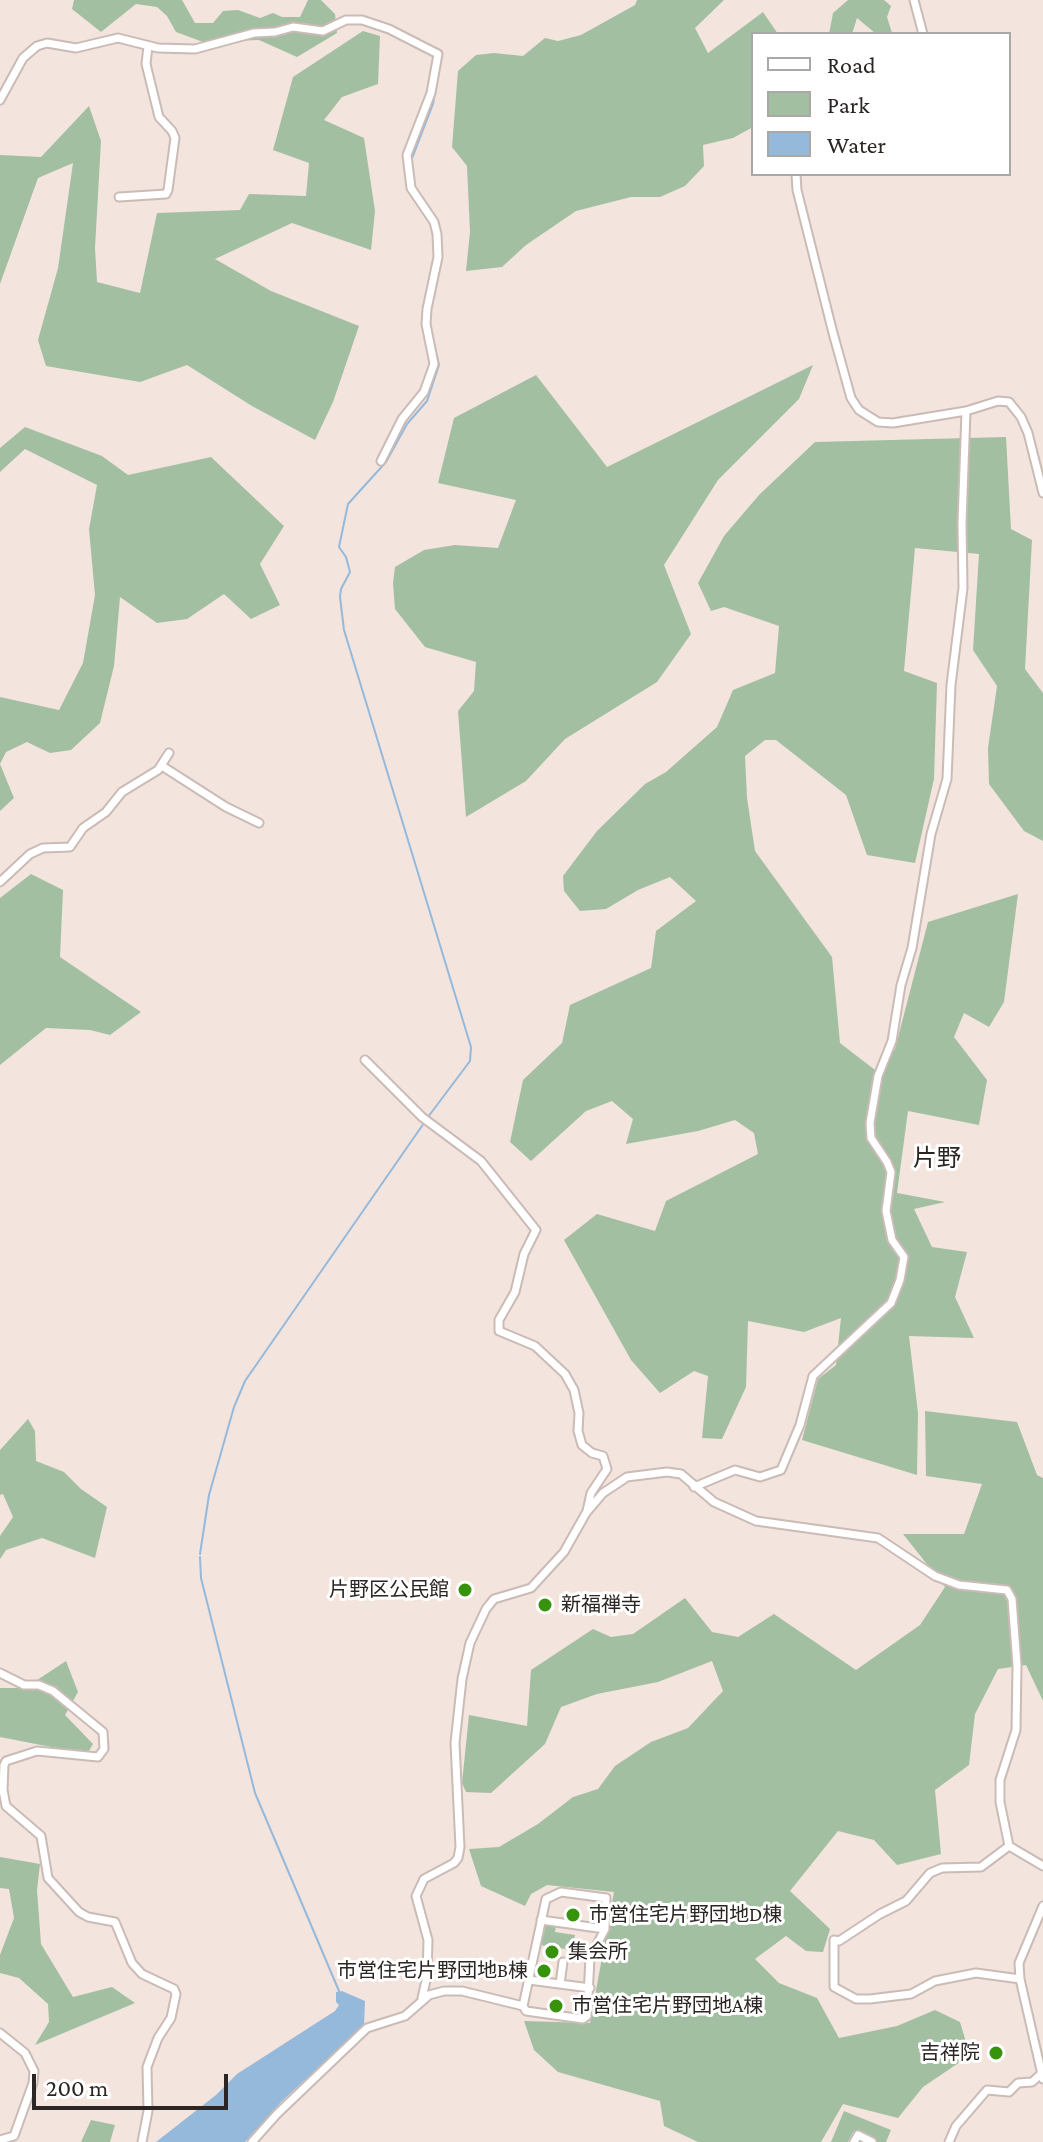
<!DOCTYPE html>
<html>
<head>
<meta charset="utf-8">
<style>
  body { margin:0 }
  #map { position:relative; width:1043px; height:2142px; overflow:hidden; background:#f3e4de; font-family:"Crimson Pro",serif }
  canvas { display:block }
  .legend { position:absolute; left:751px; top:32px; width:260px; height:144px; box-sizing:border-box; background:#fff; border:2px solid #aaa8a7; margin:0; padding:10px 14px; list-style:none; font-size:24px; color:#2b2523 }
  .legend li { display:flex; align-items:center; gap:16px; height:40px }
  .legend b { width:40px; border:2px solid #aaa8a7 }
  .scale { position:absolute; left:32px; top:2074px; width:196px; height:36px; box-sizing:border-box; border:4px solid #2b2523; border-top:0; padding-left:10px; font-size:24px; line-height:28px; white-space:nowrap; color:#2b2523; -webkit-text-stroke:6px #fff; paint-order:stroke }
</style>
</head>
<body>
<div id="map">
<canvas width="1043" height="2142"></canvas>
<ul class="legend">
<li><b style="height:10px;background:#fff"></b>Road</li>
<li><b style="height:22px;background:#a3bfa2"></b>Park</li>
<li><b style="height:22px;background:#94b9db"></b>Water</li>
</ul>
<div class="scale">200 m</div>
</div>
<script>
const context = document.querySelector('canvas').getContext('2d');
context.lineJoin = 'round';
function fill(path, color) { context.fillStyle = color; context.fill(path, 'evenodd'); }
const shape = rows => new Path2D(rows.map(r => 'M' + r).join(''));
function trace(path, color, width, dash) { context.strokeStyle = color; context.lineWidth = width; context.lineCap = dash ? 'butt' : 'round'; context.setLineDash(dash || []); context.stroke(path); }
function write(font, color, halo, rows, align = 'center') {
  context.font = font + ' "Crimson Pro","Noto Sans JP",serif'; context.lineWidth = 6; context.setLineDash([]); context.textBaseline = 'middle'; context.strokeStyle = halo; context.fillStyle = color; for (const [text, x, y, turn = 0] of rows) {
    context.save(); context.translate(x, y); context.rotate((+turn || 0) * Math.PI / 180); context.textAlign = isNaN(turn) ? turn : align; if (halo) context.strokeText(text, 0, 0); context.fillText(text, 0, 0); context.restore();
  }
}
fill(shape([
  [74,0,182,0,195,23,213,23,223,11,238,10,260,18,273,13,282,17,300,17,308,0,321,0,335,14,337,33,297,57,259,40,203,42,176,32,167,16,157,7,136,4,101,32,72,9],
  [637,0,724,0,695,28,708,53,763,12,778,34,753,34,753,127,733,138,703,145,704,166,685,186,660,197,631,197,576,211,526,245,502,267,466,271,470,232,467,166,452,147,458,71,476,55,494,53,523,56,545,38,558,41,581,35,635,5],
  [848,0,884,0,891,6,887,17,892,33,875,33,857,18,852,34,829,34,833,13],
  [363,31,380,36,378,84,342,97,324,120,364,138,375,211,371,250,292,223,215,259,271,291,359,326,333,402,315,440,252,406,187,365,140,382,46,366,38,340,58,268,73,163,38,178,0,284,0,155,41,157,89,106,101,141,95,248,97,282,140,293,157,213,240,210,249,194,306,196,309,163,273,150,293,77],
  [813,365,799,399,718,480,664,565,691,634,657,682,565,739,526,781,466,817,458,711,474,691,476,662,425,647,395,609,393,583,395,567,424,550,455,545,498,548,516,500,438,483,454,418,536,375,607,467],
  [25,427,102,456,128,475,211,457,284,526,260,564,280,605,251,619,224,594,187,619,157,623,120,597,114,666,100,723,71,750,50,753,27,742,6,752,0,764,14,798,0,811,0,697,59,710,83,663,95,595,89,529,97,485,25,449,0,472,0,448],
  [1006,437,1011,529,1032,540,1025,669,1043,693,1043,841,1024,831,989,784,988,748,997,686,973,650,979,554,915,548,904,671,937,683,934,779,915,863,867,855,846,795,776,740,765,740,745,756,747,798,755,851,832,957,840,1043,875,1070,895,1049,928,922,1018,894,1004,1002,989,1027,964,1013,954,1037,987,1080,979,1125,908,1111,897,1193,945,1202,914,1209,932,1247,967,1252,955,1297,974,1338,909,1336,918,1413,917,1475,802,1440,818,1379,836,1365,841,1318,804,1332,748,1321,746,1387,722,1439,702,1438,708,1376,694,1371,660,1393,631,1360,564,1240,597,1214,655,1231,666,1201,758,1154,754,1133,735,1120,698,1131,626,1144,633,1119,612,1101,586,1111,531,1161,510,1142,523,1080,562,1043,570,1005,651,968,656,931,696,901,670,877,638,890,606,909,580,911,564,891,563,876,597,831,645,784,666,772,717,727,733,690,775,673,779,626,724,607,711,611,698,583,724,536,759,495,815,442],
  [31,874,63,890,60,957,141,1012,110,1035,90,1030,46,1028,0,1065,0,898],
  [925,1411,1017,1422,1037,1475,1043,1478,1043,1701,1026,1665,998,1669,975,1714,969,1765,935,1790,941,1854,897,1865,874,1840,838,1831,790,1891,830,1929,823,1952,806,1951,786,1936,755,1959,779,1983,817,1998,839,2038,897,2026,935,2010,960,2022,966,2042,960,2062,923,2087,898,2118,843,2104,821,2142,698,2142,664,2126,660,2101,558,2072,534,2050,524,2021,590,2023,614,1892,547,1885,531,1894,525,1906,481,1886,469,1849,499,1847,538,1824,573,1797,598,1789,615,1766,651,1742,688,1728,723,1691,712,1661,658,1682,597,1694,561,1707,545,1744,491,1793,466,1792,462,1783,469,1715,527,1726,531,1670,593,1629,611,1637,633,1634,685,1598,712,1632,738,1637,774,1614,856,1670,920,1625,945,1587,903,1534,964,1534,982,1484,926,1476],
  [28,1419,35,1431,36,1461,64,1472,81,1489,107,1507,95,1558,42,1538,6,1550,0,1559,0,1536,13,1517,3,1494,0,1495,0,1450],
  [66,1661,78,1692,65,1715,93,1744,87,1754,0,1737,0,1688,25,1688],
  [0,1857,40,1864,37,1890,41,1944,73,1997,112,1987,135,2003,35,2045,49,2022,48,2004,19,1978,0,1973,0,1955,14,1918,9,1889,0,1888],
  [543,1924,556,1926,555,1932,575,1935,572,1950,540,1945],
  [844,2111,891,2130,886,2142,877,2142,853,2132,848,2142,831,2142],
  [91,2120,115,2125,110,2142,81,2142]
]), '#a3bfa2');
fill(shape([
  [342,1991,365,2001,364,2026,282,2101,245,2142,156,2142,216,2095,237,2074,335,2011,339,2005,336,2002,336,1992]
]), '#94b9db');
trace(shape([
  [411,161,433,104,438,72],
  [428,1117,470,1061,471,1047,344,630,340,597,341,589,350,572,346,557,339,547,348,504,386,462,407,424,427,401,439,365,432,335],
  [200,1554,209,1495,234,1407,245,1381,424,1123],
  [200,1557,201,1578,255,1793,339,1991]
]), '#94b9db', 2);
const minor = shape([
  [914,0,923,34],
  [0,100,23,58,37,46,47,43,76,48,118,38,158,48,195,49,254,33,275,32,293,27,323,31,346,20,362,20,389,29,438,54,431,93,407,155,411,188,434,222,437,234,438,257,427,309,426,324,434,364,424,392,402,419,381,461],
  [796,174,797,190,833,333,851,398,859,410,878,422,893,423,966,411,998,401,1009,402,1021,417,1028,433,1043,493],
  [119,197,166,194,168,190,175,138,172,131,159,117,146,64,148,46],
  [162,766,226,807,259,823],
  [0,882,30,854,43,848,70,847,83,828,106,812,122,792,158,770,169,753],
  [365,1060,422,1117,481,1161,536,1230,524,1254,515,1292,499,1320,499,1331,535,1346,565,1374,574,1390,579,1413,578,1431,582,1445,592,1453,603,1456,607,1469,591,1493,587,1511],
  [694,1487,735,1470,760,1477,781,1470,800,1425,813,1376,891,1303,900,1280,904,1257,892,1240,886,1211,891,1172,887,1162,871,1138,870,1123,878,1076,892,1041,901,985,912,948,931,834,947,779,951,685,963,588,962,523,966,411],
  [0,1673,24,1685,39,1685,53,1691,103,1732,104,1749,98,1757,37,1751,6,1761,4,1765,3,1790,6,1806,41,1836,48,1878,79,1912,88,1917,115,1922,132,1963,142,1974,174,1989,176,1994,171,2018,158,2038,147,2067,148,2111,142,2142],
  [1009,1846,981,1867,942,1868,930,1873,906,1901,880,1914,839,1941,834,1940,834,1987,856,1999,870,1999,911,1994,935,1981,976,1973,1020,1979],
  [1043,1906,1019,1963,1020,1979,1043,2079],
  [541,1920,605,1929],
  [529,1980,590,1988],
  [560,1984,563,1962],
  [422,1998,427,1976,428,1940,416,1896,424,1879,454,1863,458,1858,460,1847,455,1743,462,1679,470,1643,486,1609,494,1599,531,1588,564,1552,586,1513,603,1493,627,1477,667,1472,681,1474,714,1502,756,1521,878,1538,935,1576,959,1585,1007,1590,1012,1599,1017,1665,1016,1730,1000,1780,1000,1802,1009,1846,1043,1866],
  [0,2033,25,2053,34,2071,33,2083,14,2136,0,2140],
  [252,2142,277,2114,367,2028,405,2016,429,1995,444,1991,462,1991,523,2006,546,1899,561,1892,606,1898,605,1929,590,1958,587,2016,583,2019,526,2011,523,2006],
  [854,2142,858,2135,872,2142],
  [949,2142,956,2126,987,2090,1009,2092,1018,2083,1032,2082,1041,2074]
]);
trace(minor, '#cabbb6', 11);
trace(minor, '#fff', 7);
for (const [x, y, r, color] of [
  [465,1590,8,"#37930c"],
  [545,1605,8,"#37930c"],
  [573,1915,8,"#37930c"],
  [552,1952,8,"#37930c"],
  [544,1971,8,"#37930c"],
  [556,2006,8,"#37930c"],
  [996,2053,8,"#37930c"]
]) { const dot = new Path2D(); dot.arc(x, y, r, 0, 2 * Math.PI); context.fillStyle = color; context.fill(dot); trace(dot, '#fff', 3); }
write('20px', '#2b2523', '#fff', [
  ["片野区公民館",449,1590,"right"],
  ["新福禅寺",561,1605],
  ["市営住宅片野団地D棟",589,1915],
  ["集会所",568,1952],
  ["市営住宅片野団地B棟",528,1971,"right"],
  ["市営住宅片野団地A棟",572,2006],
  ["吉祥院",980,2053,"right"]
], 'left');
write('24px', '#2b2523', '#fff', [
  ["片野",937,1159]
]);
</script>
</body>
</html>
